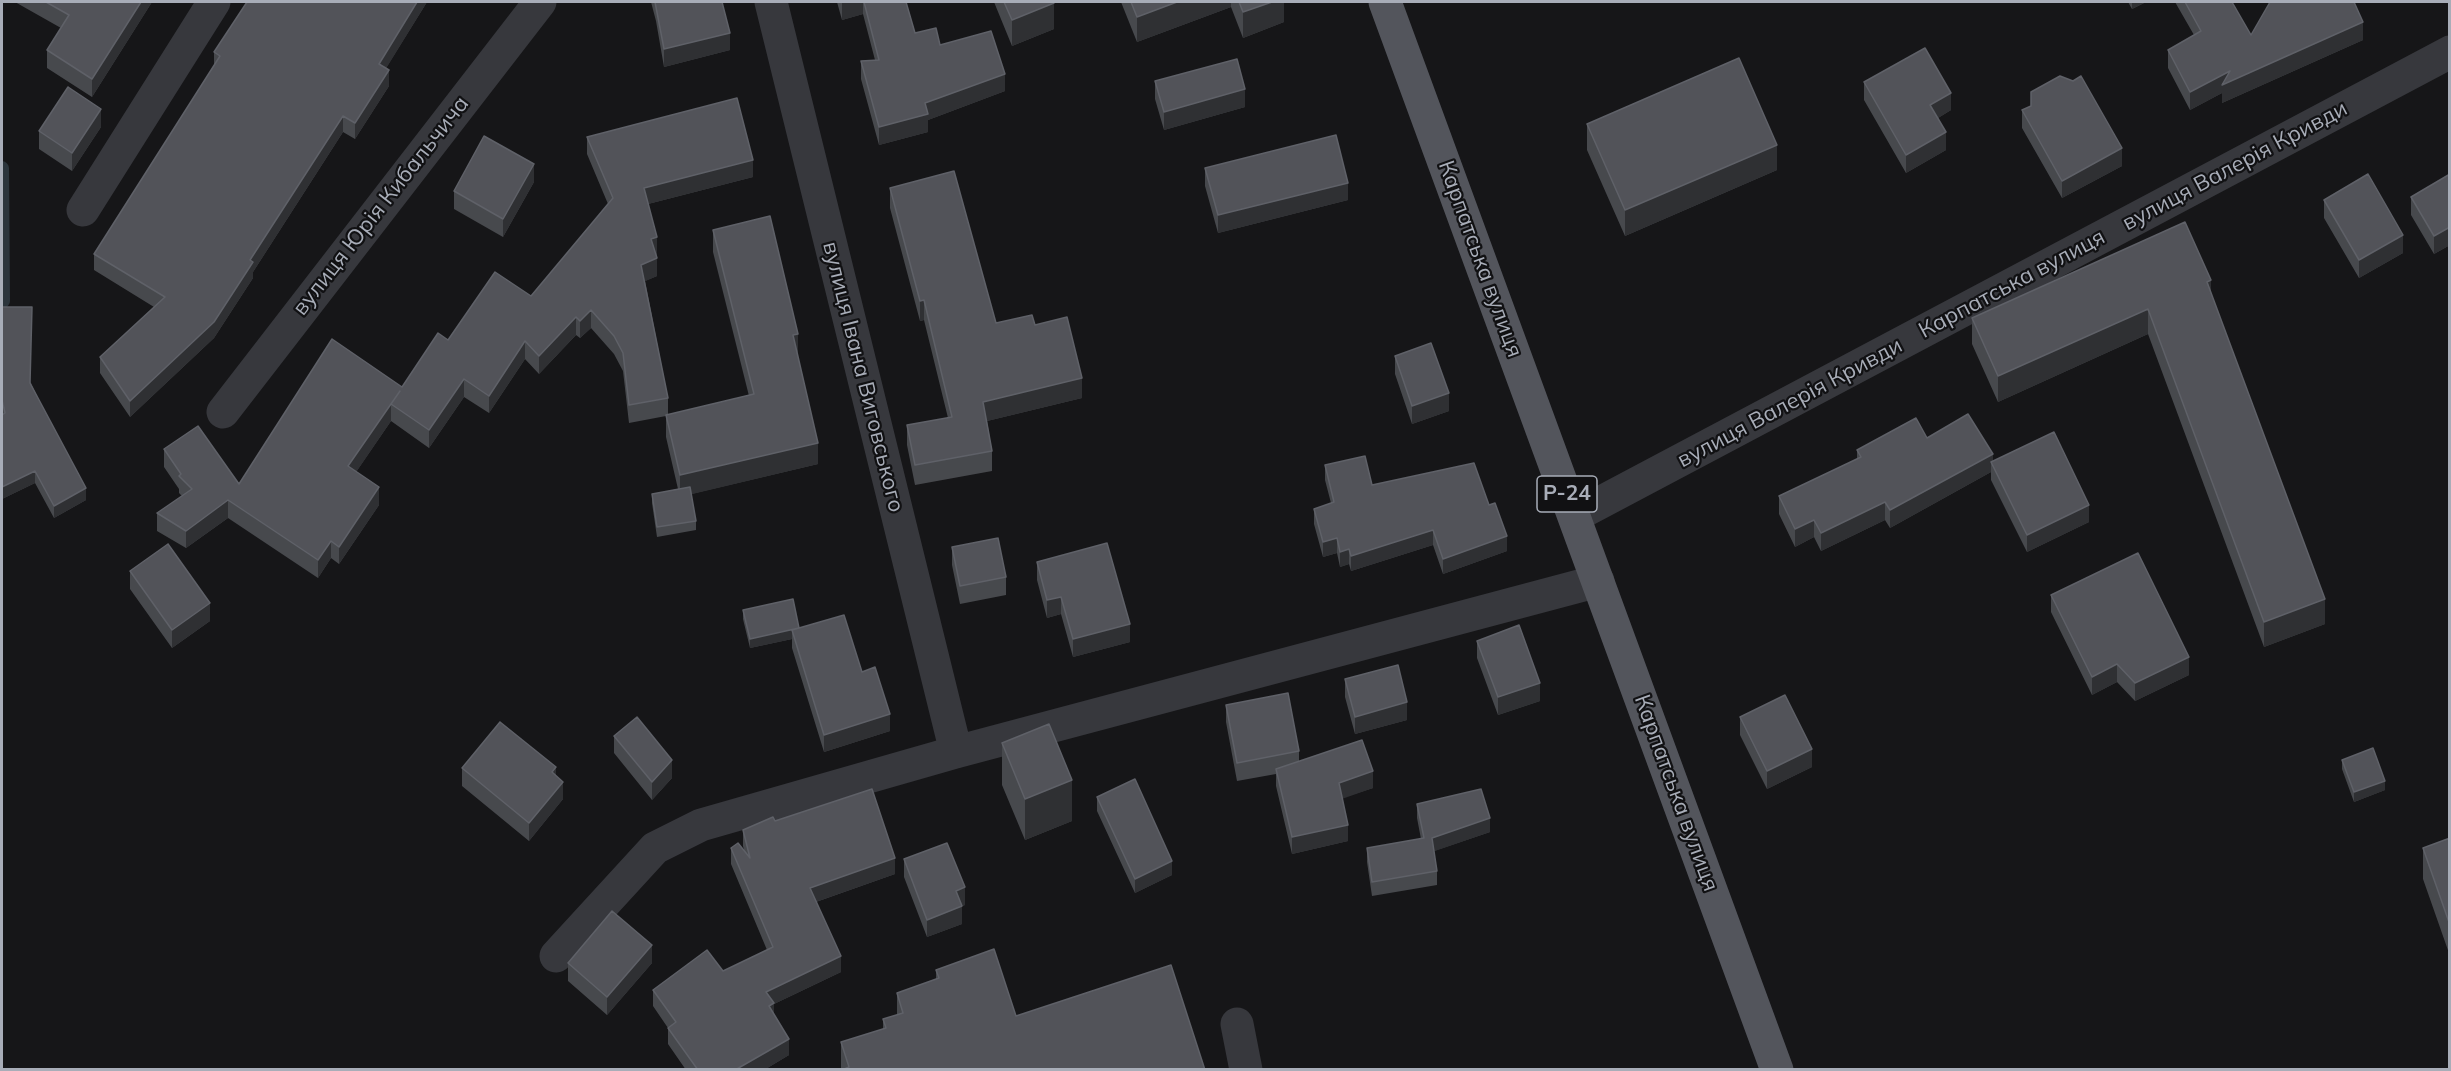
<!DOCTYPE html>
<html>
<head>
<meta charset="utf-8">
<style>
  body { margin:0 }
  #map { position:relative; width:2451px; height:1071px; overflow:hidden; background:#161618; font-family:Mulish,sans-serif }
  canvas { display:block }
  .frame { position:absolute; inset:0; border:3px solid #a8adb8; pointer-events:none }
</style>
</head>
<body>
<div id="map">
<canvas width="2451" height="1071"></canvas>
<div class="frame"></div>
</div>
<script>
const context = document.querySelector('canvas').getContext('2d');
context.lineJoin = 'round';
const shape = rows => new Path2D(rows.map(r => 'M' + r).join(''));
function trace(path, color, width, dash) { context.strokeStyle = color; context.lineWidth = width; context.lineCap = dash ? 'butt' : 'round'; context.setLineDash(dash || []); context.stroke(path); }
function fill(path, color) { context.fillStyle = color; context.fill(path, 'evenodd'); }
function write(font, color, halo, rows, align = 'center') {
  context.font = font + ' Mulish,sans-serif'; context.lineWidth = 4.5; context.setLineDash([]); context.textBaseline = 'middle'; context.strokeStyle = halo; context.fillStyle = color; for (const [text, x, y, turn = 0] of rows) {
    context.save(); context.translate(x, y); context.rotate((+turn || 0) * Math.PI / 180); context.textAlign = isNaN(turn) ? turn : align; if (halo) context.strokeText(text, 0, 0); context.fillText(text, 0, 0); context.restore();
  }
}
trace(shape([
  [2,167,3,168,4,301,2,304]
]), '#2c353c', 12);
trace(shape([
  [771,2,956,752],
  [83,210,214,2],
  [223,412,540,2],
  [1575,516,2450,52],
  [556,956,655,848,701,825,956,752,1598,581],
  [1237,1024,1246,1070]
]), '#37383d', 33);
trace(shape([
  [1385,2,1777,1070]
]), '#53555c', 33);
fill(shape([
  [15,2,152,2,92,97,47,68,47,50,61,28],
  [247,2,427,2,386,68,389,86,355,139,343,132,253,272,253,278,214,338,130,417,100,373,100,357,154,307,94,270,94,254,214,65,214,52],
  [651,2,722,2,730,50,664,67,656,21],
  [837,2,906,2,915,33,940,45,1005,91,928,120,928,132,879,145,861,79,861,61,875,60,863,14,842,20],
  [994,2,1054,2,1054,29,1012,46],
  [1121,2,1284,2,1284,22,1243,38,1231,7,1137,42],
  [2128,2,2146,2,2132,9],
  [2175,2,2232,2,2251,35,2363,40,2222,103,2222,93,2190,110,2168,68,2168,50,2194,35],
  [1155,81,1245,107,1164,130,1155,99],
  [1864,82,1951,110,1938,118,1946,150,1906,173,1864,100],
  [2022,110,2122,166,2062,198,2022,128],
  [1587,124,1777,170,1625,236,1587,150],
  [101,127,72,171,39,149,39,131],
  [587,137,753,177,648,204,657,255,657,276,645,281,668,398,668,415,749,396,713,252,713,230,798,356,818,464,691,494,696,521,696,530,657,537,652,503,652,494,678,489,666,437,666,416,629,423,623,371,614,354,591,328,580,338,576,335,539,374,525,359,489,413,464,397,429,448,391,421,356,472,379,505,339,564,331,558,318,578,228,518,186,548,157,531,157,513,182,496,179,493,179,489,164,467,164,449,239,484,402,387,448,340,531,296,608,204,587,154],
  [1205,168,1348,200,1218,233,1205,186],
  [2450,174,2450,245,2434,254,2411,215,2411,197],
  [534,182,503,237,454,209,454,191],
  [890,188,996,323,1035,325,1082,398,987,421,992,451,992,471,915,485,907,445,907,425,948,418,924,320,920,321,890,208],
  [2324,200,2403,253,2359,278,2324,218],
  [2211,294,2325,624,2264,647,2148,334,1998,402,1972,344,1972,318],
  [2,343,31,383,86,500,54,518,35,483,2,499],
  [1395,356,1449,411,1412,424,1395,374],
  [1927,438,1993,461,2089,522,2027,552,1991,480,1991,472,1890,528,1885,520,1821,551,1814,537,1795,547,1779,514,1779,496,1857,459,1857,450],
  [1325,465,1372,485,1507,551,1443,574,1433,545,1351,571,1349,564,1340,567,1337,553,1323,557,1314,524,1314,509,1331,503,1325,480],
  [952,547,1006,577,1006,595,960,604,952,565],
  [1037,562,1130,642,1073,657,1061,614,1047,618,1037,580],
  [130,571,210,621,172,648,130,589],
  [2051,595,2189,675,2135,701,2117,682,2092,695,2051,612],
  [743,610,799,628,862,672,890,731,824,752,792,648,792,639,750,648,743,619],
  [1477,641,1540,701,1498,715,1477,658],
  [1345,679,1407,720,1355,734,1345,697],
  [1226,705,1299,751,1299,761,1373,788,1342,798,1348,841,1292,854,1276,786,1276,774,1237,781,1226,722],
  [1740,717,1812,767,1767,789,1740,735],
  [614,736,672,778,652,800,614,753],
  [1002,743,1072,821,1025,840,1002,785],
  [2342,760,2385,790,2354,802,2342,769],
  [462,768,563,799,529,841,462,786],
  [1097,797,1172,875,1135,893,1097,811],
  [1417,804,1490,832,1434,851,1437,871,1437,885,1372,896,1367,862,1367,848,1421,839,1417,818],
  [775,821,895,874,816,902,841,972,774,1004,774,1014,789,1055,764,1070,686,1070,668,1044,668,1028,653,1006,653,990,723,971,767,950,731,864,731,848,744,850,743,846,743,830],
  [2450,838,2450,956,2423,879,2423,848],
  [904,859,965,905,962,906,962,924,927,937,904,877],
  [568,963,652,963,607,1015,568,981],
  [936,970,1016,1016,1205,1070,841,1070,841,1042,883,1029,883,1019,897,1015,897,993,936,980]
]), '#47494d');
fill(shape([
  [141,2,152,2,92,97,92,79],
  [417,2,427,2,379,80,379,64],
  [846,2,863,2,863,14,842,20,842,3],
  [1177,2,1231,2,1231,7,1137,42,1137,17],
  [1272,2,1284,2,1284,22,1243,38,1243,12],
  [2132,2,2146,2,2132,9],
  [1054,3,1054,29,1012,46,1012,20],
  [2363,22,2363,40,2222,103,2222,93,2190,110,2190,92,2230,71],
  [730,33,730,50,664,67,664,49],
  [389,70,389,86,355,139,355,123],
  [1005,74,1005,91,928,120,928,132,879,145,879,127,925,103],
  [1245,89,1245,107,1164,130,1164,112],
  [1951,93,1951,110,1930,123,1930,105],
  [101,109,101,127,72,171,72,153],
  [343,116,343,132,253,272,253,278,214,338,130,417,130,401,250,260],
  [1946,132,1946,150,1906,173,1906,155],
  [1777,145,1777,170,1625,236,1625,210],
  [2122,148,2122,166,2062,198,2062,181],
  [753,160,753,177,644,205,644,188],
  [534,164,534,182,503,237,503,219],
  [1348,183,1348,200,1218,233,1218,215],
  [2450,227,2450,245,2434,254,2434,236],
  [2403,235,2403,253,2359,278,2359,260],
  [657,237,657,255,651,256,651,239],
  [657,258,657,276,641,283,641,265],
  [2211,280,2211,306,2207,282],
  [924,300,924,320,920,321,920,301],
  [2148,309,2148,334,1998,402,1998,376],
  [591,310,591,328,580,338,580,321],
  [576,317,576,335,539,374,539,356],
  [798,334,798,356,793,335],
  [525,341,525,359,489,413,489,396],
  [1082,378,1082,398,983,422,983,402],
  [464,379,464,397,429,448,429,430],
  [400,391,391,404,391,421,348,484,348,466],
  [1449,393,1449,411,1412,424,1412,406],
  [818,443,818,464,680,497,680,475],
  [1993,454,1993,466,1991,462,1991,472,1890,528,1890,510],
  [35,471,35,483,2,499,2,487],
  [379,487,379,505,339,564,339,547],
  [86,488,86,500,54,518,54,506],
  [228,500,228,518,186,548,186,531],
  [1885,502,1885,520,1821,551,1821,533],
  [2089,505,2089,522,2027,552,2027,535],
  [1814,520,1814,537,1795,547,1795,529],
  [1433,530,1433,545,1351,571,1351,556],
  [1507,536,1507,551,1443,574,1443,559],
  [1337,538,1337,553,1323,557,1323,542],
  [331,541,331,558,318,578,318,560],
  [1349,549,1349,564,1340,567,1340,552],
  [1061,597,1061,614,1047,618,1047,600],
  [2325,599,2325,624,2264,647,2264,622],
  [210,603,210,621,172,648,172,630],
  [1130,624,1130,642,1073,657,1073,639],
  [799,628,792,630,792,639,750,648,750,639],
  [2189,657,2189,675,2135,701,2135,683],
  [2117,664,2117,682,2092,695,2092,677],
  [1540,683,1540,701,1498,715,1498,697],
  [1407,702,1407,720,1355,734,1355,717],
  [890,714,890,731,824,752,824,735],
  [1812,749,1812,767,1767,789,1767,771],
  [672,760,672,778,652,800,652,782],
  [556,767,556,785,552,772],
  [1373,771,1373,788,1339,800,1339,783],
  [1072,780,1072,821,1025,840,1025,799],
  [2385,781,2385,790,2354,802,2354,792],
  [563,782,563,799,529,841,529,823],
  [1490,818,1490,832,1432,852,1432,838],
  [1348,825,1348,841,1292,854,1292,837],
  [895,858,895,874,810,904,810,888],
  [1172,861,1172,875,1135,893,1135,879],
  [965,887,965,905,962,906,962,924,927,937,927,920,956,891],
  [652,945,652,963,607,1015,607,997],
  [841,956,841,972,774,1004,774,1019,769,1022,766,992],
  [789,1039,789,1055,764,1070,735,1070]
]), '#2f3033');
const building = shape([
  [46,2,141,2,92,79,47,50,69,15,46,2],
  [247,2,417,2,379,64,389,70,355,123,343,116,250,260,253,262,214,322,130,401,100,357,165,297,94,254,220,56,214,52,247,2],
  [655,2,722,2,730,33,664,49,655,2],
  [864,2,906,2,915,33,936,28,940,45,991,31,1005,74,925,103,928,114,879,127,861,61,879,60,864,2],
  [1004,2,1054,2,1054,3,1012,20,1004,2],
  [1131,2,1177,2,1137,17,1131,2],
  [1239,2,1272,2,1243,12,1239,2],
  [2185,2,2232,2,2251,35,2270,2,2354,2,2363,22,2222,85,2230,71,2190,92,2168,50,2201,31,2185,2],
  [1925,48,1951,93,1930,105,1946,132,1906,155,1864,82,1925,48],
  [1739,58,1777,145,1625,210,1587,124,1739,58],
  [1237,59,1245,89,1164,112,1155,81,1237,59],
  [2060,76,2073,81,2081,76,2122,148,2062,181,2022,110,2031,106,2031,92,2060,76],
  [68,87,101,109,72,153,39,131,68,87],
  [737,98,753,160,644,188,657,237,651,239,657,258,641,265,668,398,629,405,623,353,614,336,591,310,580,321,576,317,539,356,525,341,489,396,464,379,429,430,391,404,400,391,348,466,379,487,339,547,331,541,318,560,228,500,186,531,157,513,192,489,179,476,181,474,164,449,198,426,239,484,332,339,402,387,438,333,448,340,495,272,531,296,613,198,587,137,737,98],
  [1336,135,1348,183,1218,215,1205,168,1336,135],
  [484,136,534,164,503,219,454,191,484,136],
  [954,171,996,323,1032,315,1035,325,1067,317,1082,378,983,402,992,451,915,465,907,425,952,417,924,300,920,301,890,188,954,171],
  [2368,174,2403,235,2359,260,2324,200,2368,174],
  [2450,174,2450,227,2434,236,2411,197,2450,174],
  [770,216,798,334,793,335,818,443,680,475,666,415,754,394,713,230,770,216],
  [2185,222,2211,280,2207,282,2325,599,2264,622,2148,309,1998,376,1972,318,2185,222],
  [2,307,32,307,30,383,86,488,54,506,35,471,2,487,2,415,5,413,2,400,2,307],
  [1431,343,1449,393,1412,406,1395,356,1431,343],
  [1968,414,1993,454,1890,510,1885,502,1821,533,1814,520,1795,529,1779,496,1861,457,1857,450,1916,418,1927,438,1968,414],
  [2054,432,2089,505,2027,535,1991,462,2054,432],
  [1365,456,1372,485,1474,463,1489,505,1495,503,1507,536,1443,559,1433,530,1351,556,1349,549,1340,552,1337,538,1323,542,1314,509,1334,502,1325,465,1365,456],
  [690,487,696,521,657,527,652,494,690,487],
  [998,538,1006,577,960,586,952,547,998,538],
  [1107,543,1130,624,1073,639,1061,597,1047,600,1037,562,1107,543],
  [168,544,210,603,172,630,130,571,168,544],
  [2138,553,2189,657,2135,683,2117,664,2092,677,2051,595,2138,553],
  [793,599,799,628,750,639,743,610,793,599],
  [844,615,862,672,875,667,890,714,824,735,792,630,844,615],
  [1519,625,1540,683,1498,697,1477,641,1519,625],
  [1398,665,1407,702,1355,717,1345,679,1398,665],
  [1288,693,1299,751,1237,763,1226,705,1288,693],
  [1785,695,1812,749,1767,771,1740,717,1785,695],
  [637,717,672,760,652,782,614,736,637,717],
  [500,722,556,767,552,772,563,782,529,823,462,768,500,722],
  [1049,724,1072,780,1025,799,1002,743,1049,724],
  [1362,740,1373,771,1339,783,1348,825,1292,837,1276,769,1362,740],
  [2373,748,2385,781,2354,792,2342,760,2373,748],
  [1135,779,1172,861,1135,879,1097,797,1135,779],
  [872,789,895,858,810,888,841,956,766,992,774,1003,769,1006,789,1039,735,1070,698,1070,668,1028,676,1022,653,990,707,950,723,971,773,947,731,848,738,843,750,858,743,830,773,817,775,821,872,789],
  [1481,789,1490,818,1432,838,1437,871,1372,882,1367,848,1424,838,1417,804,1481,789],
  [2450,838,2450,925,2423,848,2450,838],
  [947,843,965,887,956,891,962,906,927,920,904,859,947,843],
  [612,911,652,945,607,997,568,963,612,911],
  [994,949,1016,1016,1171,965,1205,1070,842,1070,849,1067,841,1042,886,1028,883,1019,903,1013,897,993,939,978,936,970,994,949]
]);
fill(building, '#525359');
trace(building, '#5f6168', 1.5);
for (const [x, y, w] of [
  [1567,494,60]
]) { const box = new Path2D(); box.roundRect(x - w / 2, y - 18, w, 36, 4.5); context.fillStyle = '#111113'; context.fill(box); trace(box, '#a8adb8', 1.5); }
write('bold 21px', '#a8adb8', null, [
  ["Р-24",1567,494]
]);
write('22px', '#a8adb8', '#111113', [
  ["вулиця Валерія Кривди",2235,166,-28],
  ["вулиця Юрія Кибальчича",381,206,-52],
  ["Карпатська вулиця",1480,259,70],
  ["Карпатська вулиця",2012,284,-28],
  ["вулиця Івана Виговського",863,377,76],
  ["вулиця Валерія Кривди",1790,403,-28],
  ["Карпатська вулиця",1676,793,70]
]);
</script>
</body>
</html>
